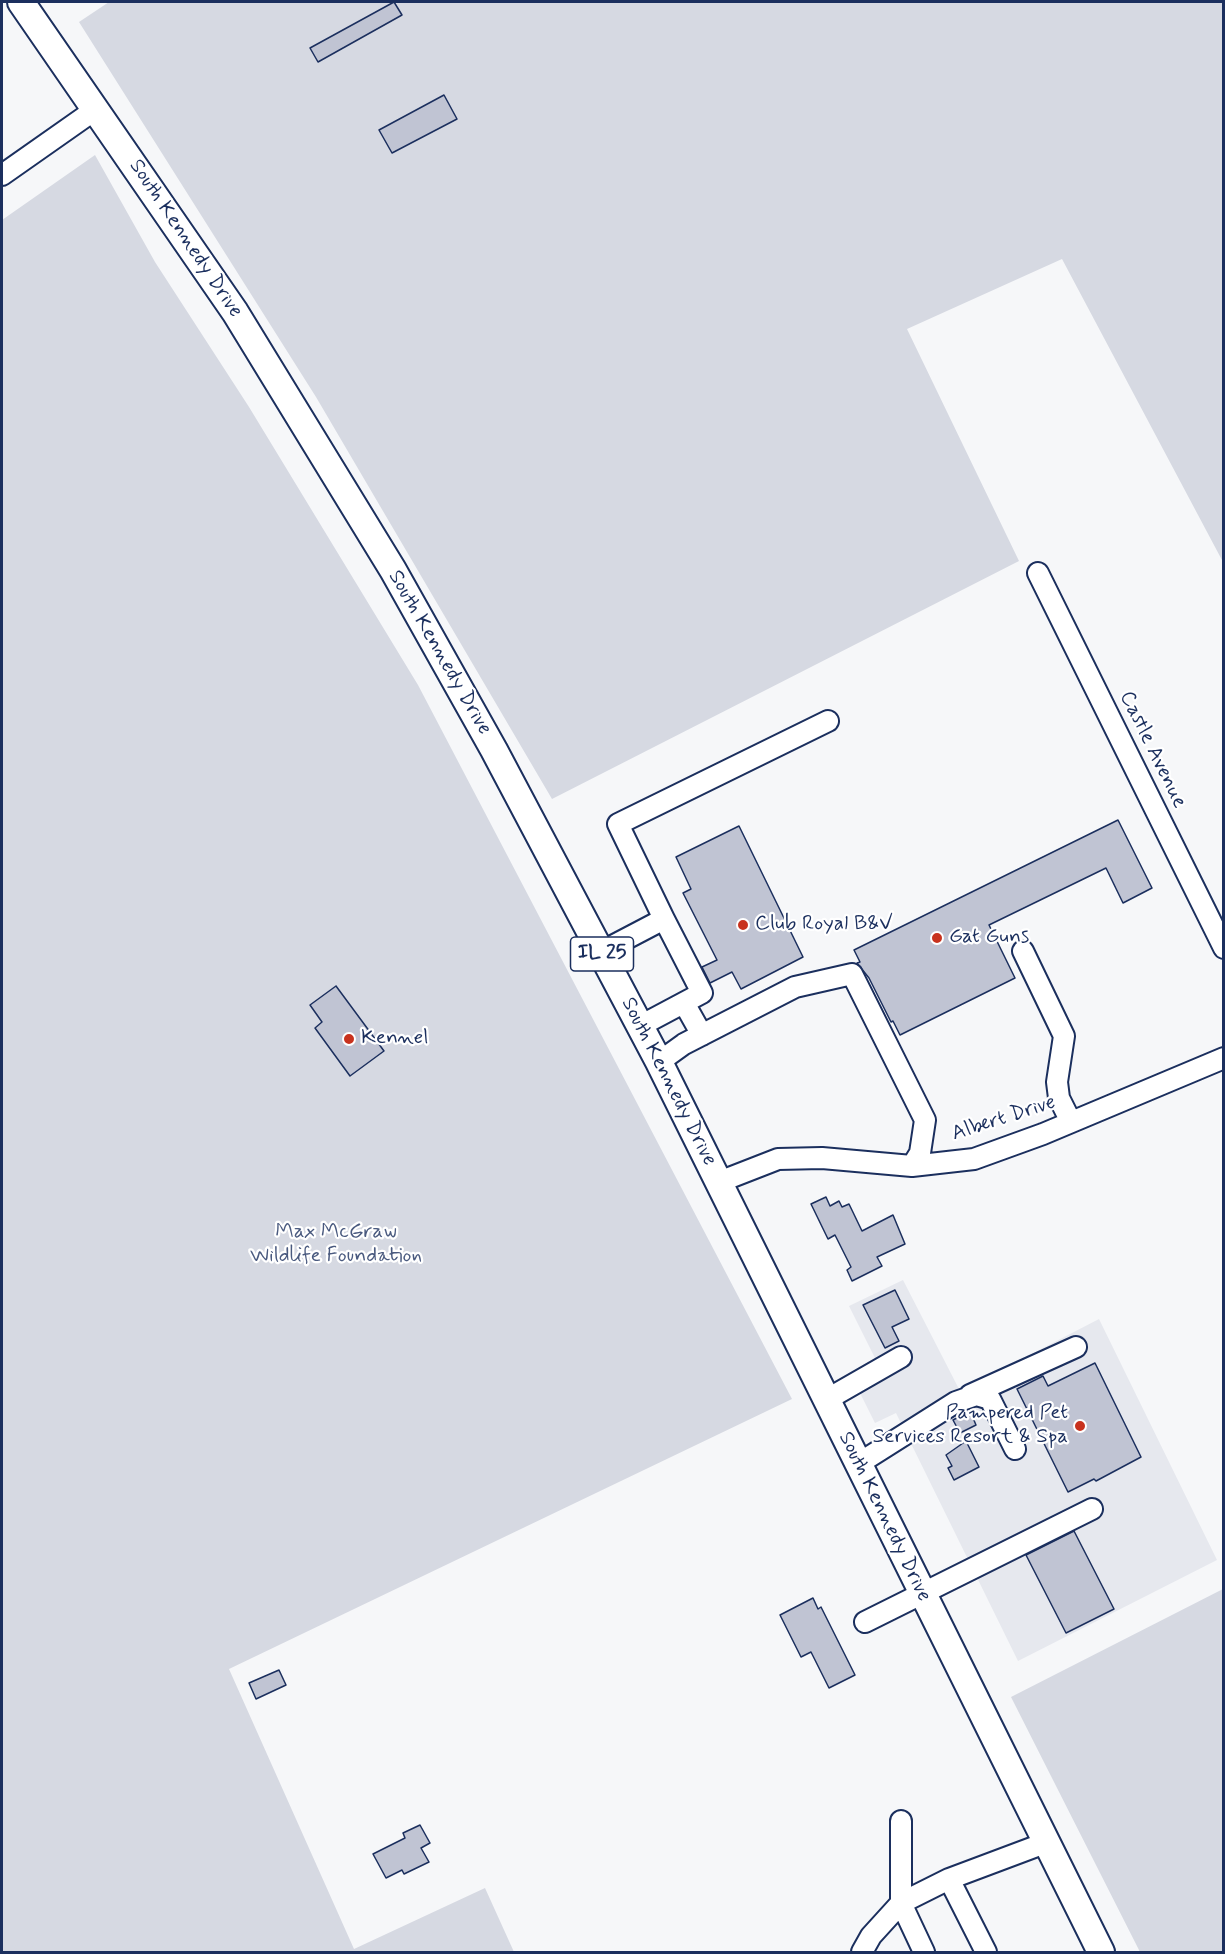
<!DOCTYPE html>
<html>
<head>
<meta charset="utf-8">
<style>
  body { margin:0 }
  #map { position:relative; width:1225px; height:1954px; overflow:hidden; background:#f6f7f9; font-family:Mynerve,sans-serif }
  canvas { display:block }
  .frame { position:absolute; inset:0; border:3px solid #1b2f5e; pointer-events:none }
</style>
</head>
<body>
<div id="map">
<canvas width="1225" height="1954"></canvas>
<div class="frame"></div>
</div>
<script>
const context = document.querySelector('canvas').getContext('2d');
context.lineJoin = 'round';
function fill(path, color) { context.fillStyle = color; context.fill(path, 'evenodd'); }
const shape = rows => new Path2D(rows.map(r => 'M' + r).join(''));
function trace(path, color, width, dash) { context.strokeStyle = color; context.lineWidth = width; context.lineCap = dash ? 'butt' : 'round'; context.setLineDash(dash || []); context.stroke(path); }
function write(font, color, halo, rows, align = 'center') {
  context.font = font + ' Mynerve,sans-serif'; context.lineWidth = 4.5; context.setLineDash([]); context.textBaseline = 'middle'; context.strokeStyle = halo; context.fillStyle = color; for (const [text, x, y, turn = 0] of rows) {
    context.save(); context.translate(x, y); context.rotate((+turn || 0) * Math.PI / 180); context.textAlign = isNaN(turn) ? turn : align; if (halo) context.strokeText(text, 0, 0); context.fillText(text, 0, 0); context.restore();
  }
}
fill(shape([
  [903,1280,960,1391,1099,1319,1217,1560,1018,1661,896,1413,875,1423,852,1377,877,1362,849,1306]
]), '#e6e8ee');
fill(shape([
  [109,2,1223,2,1223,562,1062,259,907,329,1019,561,552,799,316,397,79,22],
  [95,155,155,262,249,407,418,685,792,1399,229,1669,354,1949,485,1888,514,1952,2,1952,2,220],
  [1223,1589,1223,1952,1140,1952,1011,1697]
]), '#d6d9e2');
const building = shape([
  [394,2,402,15,318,62,310,48,394,2],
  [444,95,457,119,392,153,379,130,444,95],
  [1118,820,1152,888,1123,903,1106,868,989,925,1015,978,900,1035,893,1021,891,1022,869,978,857,963,860,962,854,950,1118,820],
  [739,826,803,957,741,989,732,972,710,983,702,967,717,960,683,893,691,889,676,857,739,826],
  [336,986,384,1051,350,1076,315,1028,322,1022,310,1005,336,986],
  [826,1197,830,1206,839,1201,842,1207,849,1204,862,1231,893,1215,905,1244,877,1257,882,1266,852,1281,847,1270,851,1267,835,1235,828,1239,811,1204,826,1197],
  [895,1290,909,1319,892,1327,899,1341,885,1348,863,1305,895,1290],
  [1095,1363,1141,1457,1096,1481,1094,1479,1068,1492,1017,1389,1043,1376,1048,1386,1095,1363],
  [970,1411,976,1425,960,1433,953,1420,970,1411],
  [966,1441,979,1467,954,1480,948,1468,952,1466,946,1455,966,1441],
  [1074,1531,1114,1609,1066,1633,1026,1555,1074,1531],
  [813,1598,818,1609,821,1607,855,1675,829,1688,811,1652,801,1657,780,1615,813,1598],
  [279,1670,286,1685,256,1699,249,1683,279,1670],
  [420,1825,430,1843,421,1848,429,1862,404,1874,402,1870,386,1878,373,1854,405,1838,403,1833,420,1825]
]);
fill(building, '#c0c4d3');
trace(building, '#1b2f5e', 1.5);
const minor = shape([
  [2,175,96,109],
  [1038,573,1224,948],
  [664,919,618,824,828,721],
  [1023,951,1064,1036,1057,1082,1059,1098,1071,1122],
  [601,952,664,919,702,993,640,1026],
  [684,1003,702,1035],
  [659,1062,684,1044,795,987,852,974,925,1120,920,1153,912,1166],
  [719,1182,778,1159,822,1158,912,1166,974,1159,1043,1134,1224,1058],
  [970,1395,1076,1347],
  [826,1400,901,1357],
  [858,1464,956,1402,976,1395,990,1399,1015,1449],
  [865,1622,1092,1509],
  [901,1821,901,1903,924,1952],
  [949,1879,986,1952],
  [862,1952,871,1936,901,1903,949,1879,1045,1843]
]);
const major = shape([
  [21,2,235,312,393,570,494,750,659,1062,1101,1952]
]);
trace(minor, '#1b2f5e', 24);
trace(major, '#1b2f5e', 30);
trace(minor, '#fff', 20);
trace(major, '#fff', 26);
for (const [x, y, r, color] of [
  [743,925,6,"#c8321e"],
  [937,938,6,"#c8321e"],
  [349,1039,6,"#c8321e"],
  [1080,1426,6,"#c8321e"]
]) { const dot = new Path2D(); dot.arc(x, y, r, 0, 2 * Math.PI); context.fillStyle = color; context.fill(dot); trace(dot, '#fff', 2); }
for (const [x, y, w] of [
  [602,954,63]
]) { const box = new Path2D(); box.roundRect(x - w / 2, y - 17, w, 34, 4.5); context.fillStyle = '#fff'; context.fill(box); trace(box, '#1b2f5e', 1.5); }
write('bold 20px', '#1b2f5e', null, [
  ["IL 25",602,954]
]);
write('21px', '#1b2f5e', '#fff', [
  ["South Kennedy Drive",185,239,56],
  ["South Kennedy Drive",439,653,60],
  ["Castle Avenue",1152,750,64],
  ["South Kennedy Drive",668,1082,63],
  ["Albert Drive",1004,1119,-18],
  ["South Kennedy Drive",884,1517,64]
]);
write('21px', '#1b2f5e', '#fff', [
  ["Club Royal B&V",755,925],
  ["Gat Guns",949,938],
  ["Kennel",361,1039],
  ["Pampered Pet",1068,1414,"right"],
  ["Services Resort & Spa",1068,1438,"right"]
], 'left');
write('21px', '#4a5a7f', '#fff', [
  ["Max McGraw",336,1233],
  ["Wildlife Foundation",336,1257]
]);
</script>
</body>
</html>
